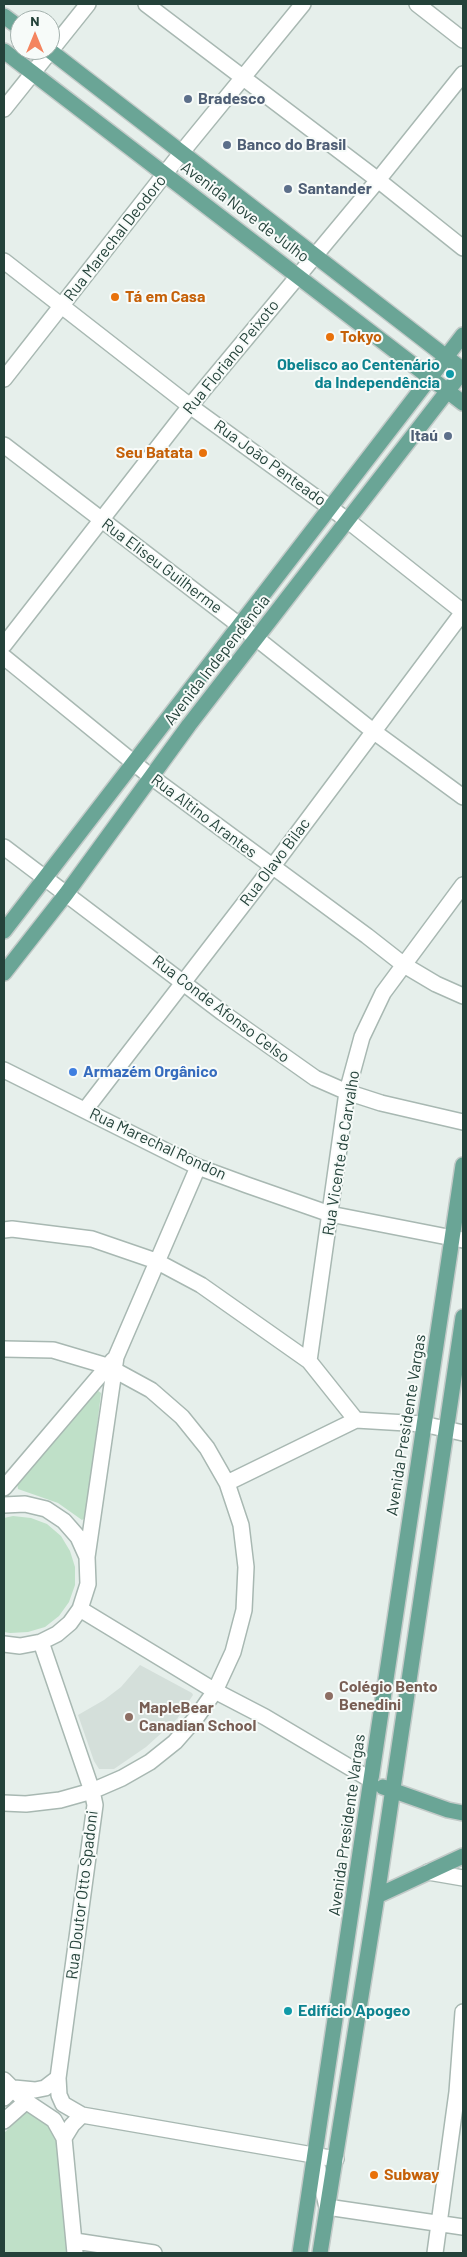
<!DOCTYPE html>
<html>
<head>
<meta charset="utf-8">
<style>
  body { margin:0 }
  #map { position:relative; width:467px; height:2257px; overflow:hidden; background:#e6efeb; font-family:Barlow,sans-serif }
  canvas { display:block }
  .frame { position:absolute; inset:0; border:5px solid #24423a; pointer-events:none }
  .north { position:absolute; left:10px; top:10px; width:50px; height:50px; box-sizing:border-box; background:#f7fbf9; border:1px solid #a3b1ad; border-radius:50%; rotate:0deg; font-size:14px; font-weight:700; line-height:20px; text-align:center; color:#24423a }
  .north::after { content:''; display:block; margin:auto; width:18px; height:22px; background:#f4845f; clip-path:polygon(50% 0,100% 100%,50% 72%,0 100%) }
</style>
</head>
<body>
<div id="map">
<canvas width="467" height="2257"></canvas>
<div class="frame"></div>
<div class="north">N</div>
</div>
<script>
const context = document.querySelector('canvas').getContext('2d');
context.lineJoin = 'round';
function fill(path, color) { context.fillStyle = color; context.fill(path, 'evenodd'); }
const shape = rows => new Path2D(rows.map(r => 'M' + r).join(''));
function trace(path, color, width, dash) { context.strokeStyle = color; context.lineWidth = width; context.lineCap = dash ? 'butt' : 'round'; context.setLineDash(dash || []); context.stroke(path); }
function write(font, color, halo, rows, align = 'center') {
  context.font = font + ' Barlow,sans-serif'; context.lineWidth = 4; context.setLineDash([]); context.textBaseline = 'middle'; context.strokeStyle = halo; context.fillStyle = color; for (const [text, x, y, turn = 0] of rows) {
    context.save(); context.translate(x, y); context.rotate((+turn || 0) * Math.PI / 180); context.textAlign = isNaN(turn) ? turn : align; if (halo) context.strokeText(text, 0, 0); context.fillText(text, 0, 0); context.restore();
  }
}
fill(shape([
  [140,1665,192,1693,193,1695,177,1719,146,1747,114,1769,99,1769,94,1761,78,1715,104,1700,121,1687]
]), '#d4dfda');
fill(shape([
  [97,1390,101,1393,87,1512,86,1517,82,1520,58,1503,18,1489,17,1482],
  [13,1516,31,1518,47,1524,61,1536,70,1551,75,1567,75,1585,69,1602,59,1616,45,1627,28,1632,10,1633,4,1632,4,1518],
  [28,2111,64,2136,69,2253,4,2253,4,2133]
]), '#bfe0c8');
const minor = shape([
  [146,4,378,180,463,248],
  [417,4,463,40],
  [4,109,88,4],
  [4,261,190,406,347,520,463,612],
  [4,379,182,152,303,4],
  [4,445,256,638,373,731,463,797],
  [4,645,190,406,378,180,463,74],
  [4,657,150,776,367,936,404,965,436,984,463,996],
  [4,847,223,1013,315,1078,347,1092,381,1103,463,1122],
  [4,1070,198,1167,247,1185,330,1214,463,1240],
  [85,1110,273,866,463,612],
  [4,1230,12,1229,92,1239,156,1261,201,1285,309,1361,356,1420],
  [4,1349,53,1350,107,1366,151,1390,182,1417,207,1448,227,1483,241,1525,246,1567,244,1610,233,1652,215,1691,196,1718,175,1742,150,1762,122,1778,92,1791,60,1800,26,1804,4,1803],
  [309,1361,347,1092,362,1037,383,993,463,885],
  [227,1483,356,1420,423,1424,463,1433],
  [4,1488,113,1360],
  [4,1505,25,1504,46,1509,64,1521,78,1537,87,1557,88,1584,80,1609,70,1623,57,1634,41,1642,20,1646,4,1644],
  [87,1557,116,1357,198,1167],
  [80,1609,215,1691,265,1717,371,1780],
  [41,1642,92,1791,95,1805,58,2078,59,2095,63,2104,82,2115,336,2159],
  [428,1872,463,1878],
  [4,2080,24,2100,54,2120,64,2138],
  [4,2098,14,2088,35,2090,45,2088,58,2078],
  [4,2121,21,2106,24,2100],
  [315,2157,327,2207,463,2227],
  [75,2241,154,2253],
  [75,2253,64,2138,72,2125,82,2115],
  [435,2253,457,2092,463,2012]
]);
const major = shape([
  [4,16,20,28],
  [49,50,463,370],
  [4,51,463,403],
  [4,931,463,335],
  [4,973,66,894,189,725,463,371],
  [383,1787,448,1810,463,1813],
  [377,1896,463,1856],
  [300,2253,463,1165],
  [320,2253,377,1896,463,1317]
]);
trace(minor, '#a8b8b2', 18);
trace(major, '#c2cac8', 18);
trace(minor, '#fff', 15);
trace(major, '#6aa596', 15);
for (const [x, y, r, color] of [
  [188,99,5,"#5c6f8a"],
  [227,145,5,"#5c6f8a"],
  [288,189,5,"#5c6f8a"],
  [115,297,5,"#e8710a"],
  [330,337,5,"#e8710a"],
  [450,374,5,"#0f9aa8"],
  [448,436,5,"#5c6f8a"],
  [203,453,5,"#e8710a"],
  [73,1072,5,"#3f7fe0"],
  [329,1696,5,"#8d6e63"],
  [129,1717,5,"#8d6e63"],
  [288,2011,5,"#0f9aa8"],
  [374,2175,5,"#e8710a"]
]) { const dot = new Path2D(); dot.arc(x, y, r, 0, 2 * Math.PI); context.fillStyle = color; context.fill(dot); trace(dot, '#f7fbf9', 2); }
write('bold 16px', '#4e5e75', '#f7fbf9', [
  ["Bradesco",198,99],
  ["Banco do Brasil",237,145],
  ["Santander",298,189],
  ["Itaú",438,436,"right"]
], 'left');
write('16px', '#24423a', '#f7fbf9', [
  ["Avenida Nove de Julho",245,212,37],
  ["Rua Marechal Deodoro",115,238,-52],
  ["Rua Floriano Peixoto",231,357,-51],
  ["Rua João Penteado",270,463,36],
  ["Rua Eliseu Guilherme",162,566,37],
  ["Avenida Independência",217,660,-52],
  ["Rua Altino Arantes",204,816,37],
  ["Rua Olavo Bilac",275,862,-53],
  ["Rua Conde Afonso Celso",221,1009,37],
  ["Rua Marechal Rondon",158,1144,25],
  ["Rua Vicente de Carvalho",341,1153,-81],
  ["Avenida Presidente Vargas",406,1425,-81],
  ["Avenida Presidente Vargas",347,1825,-82],
  ["Rua Doutor Otto Spadoni",82,1895,-83]
]);
write('bold 16px', '#c56008', '#f7fbf9', [
  ["Tá em Casa",125,297],
  ["Tokyo",340,337],
  ["Seu Batata",193,453,"right"],
  ["Subway",384,2175]
], 'left');
write('bold 16px', '#0d838f', '#f7fbf9', [
  ["Obelisco ao Centenário",440,365],
  ["da Independência",440,383],
  ["Edifício Apogeo",298,2011,"left"]
], 'right');
write('bold 16px', '#366cbe', '#f7fbf9', [
  ["Armazém Orgânico",83,1072]
], 'left');
write('bold 16px', '#785e54', '#f7fbf9', [
  ["Colégio Bento",339,1687],
  ["Benedini",339,1705],
  ["MapleBear",139,1708],
  ["Canadian School",139,1726]
], 'left');
</script>
</body>
</html>
